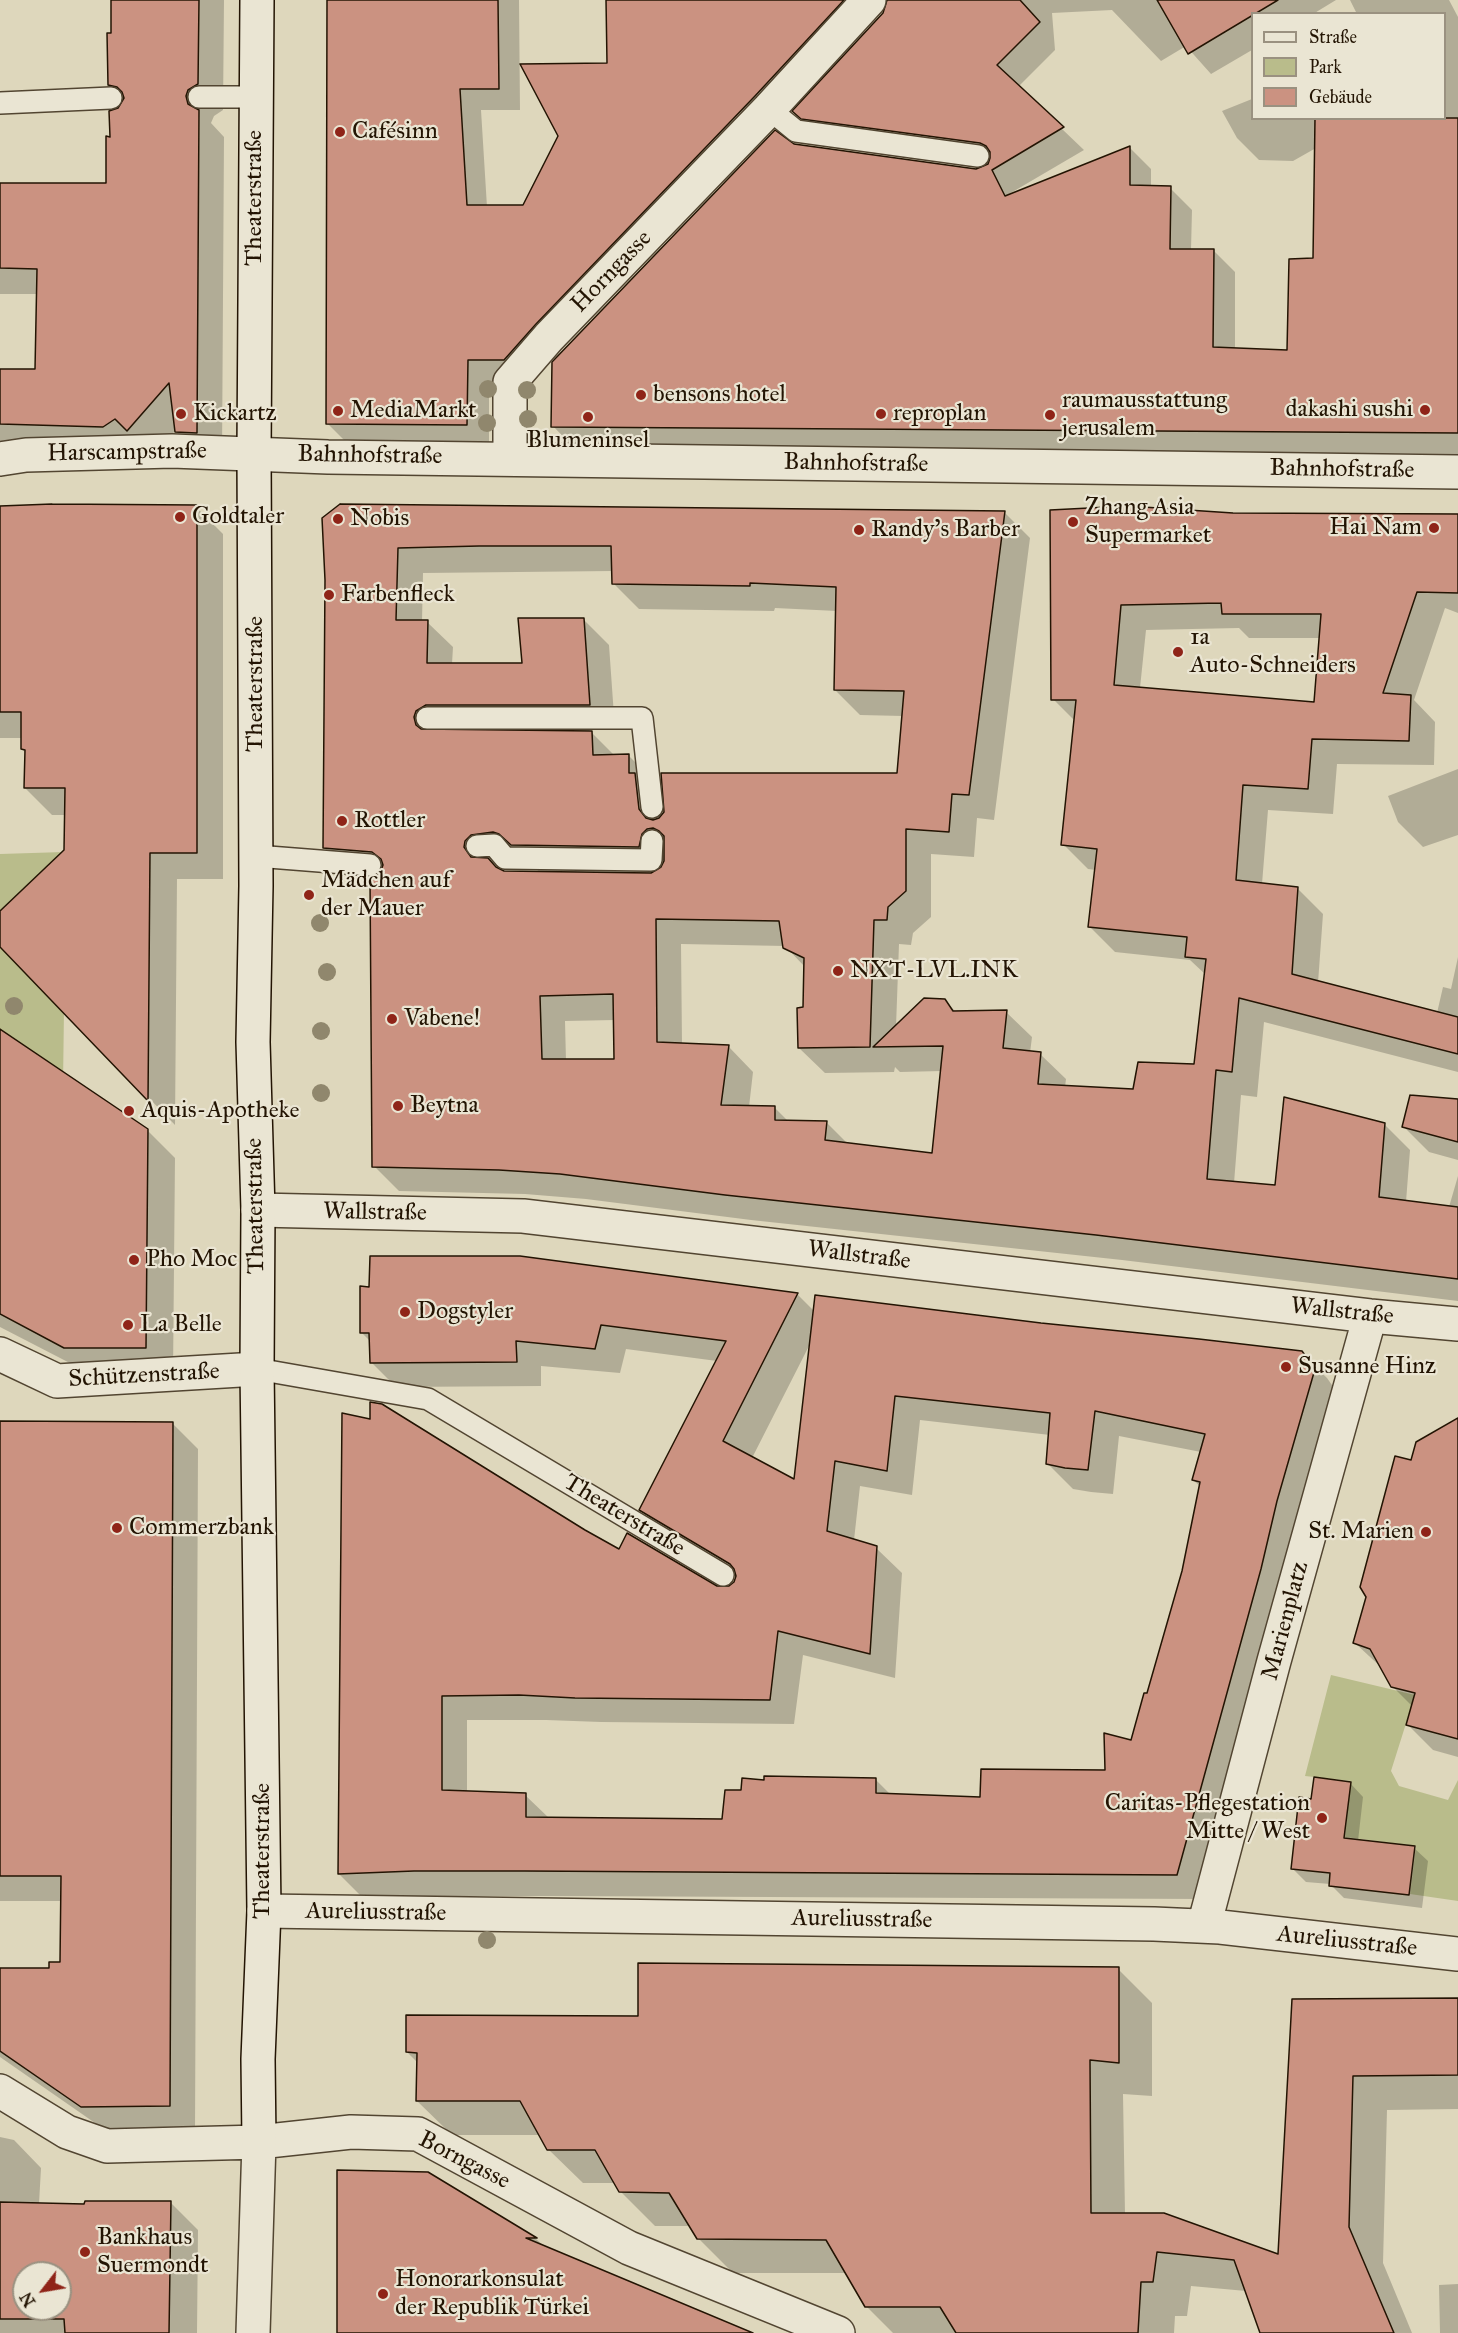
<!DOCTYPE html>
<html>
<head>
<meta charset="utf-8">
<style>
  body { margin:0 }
  #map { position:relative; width:1458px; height:2333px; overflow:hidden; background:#ded7bc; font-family:"IM FELL Great Primer",serif }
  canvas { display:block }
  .legend { position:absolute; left:1251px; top:12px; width:195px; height:108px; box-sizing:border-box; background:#eae5d3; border:2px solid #9a9180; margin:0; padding:8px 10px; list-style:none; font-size:18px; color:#231403 }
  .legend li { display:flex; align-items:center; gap:12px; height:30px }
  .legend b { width:30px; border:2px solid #9a9180 }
  .north { position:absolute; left:12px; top:2261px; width:60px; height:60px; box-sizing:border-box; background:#eae5d3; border:2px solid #9a9180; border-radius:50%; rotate:239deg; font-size:16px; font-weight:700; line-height:24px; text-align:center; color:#231403 }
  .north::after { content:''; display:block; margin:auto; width:21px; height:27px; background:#8f2418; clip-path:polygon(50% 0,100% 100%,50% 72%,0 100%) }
</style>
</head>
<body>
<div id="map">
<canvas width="1458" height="2333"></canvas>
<ul class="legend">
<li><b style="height:8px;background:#eae5d3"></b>Straße</li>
<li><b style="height:16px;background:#b9bc8b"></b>Park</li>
<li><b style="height:16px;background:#cb9281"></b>Gebäude</li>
</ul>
<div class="north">N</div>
</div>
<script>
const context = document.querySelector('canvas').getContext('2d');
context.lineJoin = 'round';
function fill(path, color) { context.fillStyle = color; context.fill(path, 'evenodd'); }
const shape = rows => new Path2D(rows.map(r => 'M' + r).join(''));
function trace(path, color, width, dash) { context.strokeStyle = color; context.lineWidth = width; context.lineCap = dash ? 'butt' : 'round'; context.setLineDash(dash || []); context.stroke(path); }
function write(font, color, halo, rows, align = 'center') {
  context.font = font + ' "IM FELL Great Primer",serif'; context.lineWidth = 4.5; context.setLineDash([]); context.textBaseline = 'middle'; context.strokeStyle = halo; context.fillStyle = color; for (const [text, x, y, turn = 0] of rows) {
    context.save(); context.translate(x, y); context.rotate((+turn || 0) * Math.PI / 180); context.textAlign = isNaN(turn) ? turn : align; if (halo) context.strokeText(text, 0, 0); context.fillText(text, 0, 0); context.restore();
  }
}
fill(shape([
  [64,852,58,856,0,911,0,854],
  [0,947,64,1009,63,1085,0,1029],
  [1331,1675,1415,1695,1391,1771,1399,1786,1448,1800,1458,1780,1458,1901,1410,1894,1416,1846,1345,1837,1351,1781,1305,1776]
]), '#b9bc8b');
fill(shape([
  [113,0,224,0,223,110,214,116,211,123,224,137,222,458,202,457,175,431,154,455,0,448,0,371,37,371,38,294,0,294,0,185,108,184,111,138,119,110,125,100,110,85],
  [328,0,519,0,520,110,481,110,487,207,523,207,609,65,608,0,1336,0,1313,14,1252,14,1252,50,1211,74,1186,46,1161,61,1112,10,1052,13,1055,50,1018,87,1084,150,1009,194,1010,196,1130,148,1151,169,1151,188,1170,188,1192,210,1191,250,1213,250,1235,272,1235,349,1288,352,1315,260,1316,148,1293,161,1259,160,1237,138,1222,111,1252,99,1252,118,1444,118,1444,14,1357,14,1350,0,1449,0,1458,17,1458,454,574,448,553,426,794,145,976,170,991,163,825,140,794,111,884,13,889,3,885,4,526,382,489,381,489,447,349,445,327,423],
  [196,507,223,534,223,879,177,879,175,1125,0,944,0,913,66,850,66,815,52,815,25,788,26,753,22,749,22,738,0,738,0,508],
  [1052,512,1233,515,1458,515,1458,613,1445,608,1414,700,1435,722,1434,765,1337,764,1333,814,1268,810,1262,884,1298,889,1323,914,1318,983,1437,1013,1443,987,1451,989,1458,957,1458,1072,1264,1022,1257,1097,1241,1095,1234,1183,1276,1187,1384,1124,1410,1150,1406,1202,1449,1207,1458,1176,1458,1301,1122,1260,751,1220,586,1199,525,1194,399,1191,374,1166,378,876,350,873,324,848,326,580,324,519,1005,513,1030,538,994,820,977,818,974,857,931,854,931,917,913,933,911,945,899,944,896,1027,944,1000,956,1012,1006,1012,1032,1037,1030,1053,1040,1054,1066,1079,1065,1087,1135,1091,1196,1066,1206,975,1190,960,1115,952,1090,927,1096,870,1088,869,1063,844,1075,721,1053,699],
  [613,571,613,583,639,609,774,611,775,608,837,611,835,690,860,715,903,716,899,775,662,816,660,800,654,781,629,756,615,756,589,730,615,730,609,645,584,620,523,665,452,664,453,647,427,622,422,622,423,573],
  [1239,628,1249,638,1320,638,1315,703,1140,688,1146,630],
  [526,858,540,873,504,872,492,864,496,860],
  [681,944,785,946,805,967,805,1008,799,1048,825,1073,894,1072,895,1067,900,1072,942,1071,933,1154,848,1144,827,1123,789,1122,774,1107,749,1107,753,1072,728,1046,682,1044],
  [615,1020,616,1060,566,1061,565,1021],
  [1458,769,1458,835,1423,847,1398,822,1388,796],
  [0,1031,147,1130,175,1158,173,1375,93,1375,0,1327],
  [1458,1101,1458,1160,1429,1152,1403,1126],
  [519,1258,798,1295,814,1311,1041,1325,1301,1353,1327,1378,1339,1395,1202,1899,551,1896,440,1896,364,1899,339,1874,343,1415,585,1531,620,1551,716,1587,731,1587,737,1577,666,1535,641,1510,717,1361,626,1349,620,1373,541,1366,541,1386,396,1387,371,1362,371,1342,361,1332,371,1288],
  [810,1344,795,1481,752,1458],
  [920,1420,1050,1435,1048,1464,1073,1489,1091,1492,1113,1494,1119,1436,1201,1452,1193,1480,1201,1487,1183,1572,1148,1695,1132,1742,1106,1771,982,1798,891,1795,876,1780,766,1781,742,1791,723,1820,549,1818,525,1795,467,1792,467,1720,546,1720,601,1722,794,1724,803,1655,895,1678,902,1573,876,1548,854,1540,860,1486,912,1495],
  [1458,1419,1458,1757,1433,1750,1408,1725,1413,1707,1392,1686,1383,1669,1355,1643,1412,1462],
  [0,1422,172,1423,198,1449,195,2131,108,2132,0,2057,0,1969,50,1969,61,1964,62,1901,0,1901],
  [1350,1783,1363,1797,1358,1841,1414,1848,1428,1861,1422,1908,1344,1898,1330,1884,1306,1882,1292,1868,1312,1800],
  [1118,1969,1152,2003,1152,2096,1123,2094,1125,2214,1280,2256,1293,2001,1458,2000,1458,2109,1387,2110,1383,2263,1412,2333,1261,2333,1246,2291,1191,2286,1187,2316,1175,2316,1174,2333,893,2333,866,2306,847,2273,733,2273,698,2238,691,2226,655,2226,620,2191,616,2183,583,2183,548,2149,541,2135,452,2135,417,2101,418,2063,407,2052,639,2018],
  [0,2137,14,2140,41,2168,39,2204,85,2206,170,2202,198,2230,197,2333,0,2333],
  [24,2273,60,2273,60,2309,24,2309],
  [427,2173,536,2239,545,2247,750,2333,338,2333],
  [1458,2284,1458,2333,1440,2333,1439,2285]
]), '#0003');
const building = shape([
  [111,0,199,0,198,84,188,90,186,96,188,104,199,110,197,433,175,432,169,383,127,431,115,419,103,427,0,424,0,369,35,369,37,269,0,268,0,183,106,183,106,136,110,137,109,111,118,108,124,98,122,92,117,87,108,85,107,33,111,33,111,0],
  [327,0,498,0,499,89,460,89,467,205,523,205,558,136,520,64,607,63,606,0,844,0,755,96,536,324,504,360,468,360,467,425,326,424,327,0],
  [887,0,1020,0,1040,22,997,65,1064,127,992,170,1005,196,1130,146,1130,185,1171,186,1170,249,1214,249,1213,347,1287,350,1289,259,1313,258,1315,118,1458,118,1458,433,551,427,552,362,775,130,794,144,976,169,988,164,990,158,990,152,986,146,980,143,801,119,792,111,883,13,887,0],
  [1157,0,1278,0,1188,54,1157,0],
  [52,504,197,505,197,853,150,853,148,1101,0,947,0,911,64,850,65,788,24,788,25,750,21,749,21,712,0,712,0,506,52,504],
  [340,504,1005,511,969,795,952,794,949,832,906,829,906,891,888,907,887,920,874,920,870,1047,798,1048,797,1008,803,1007,804,958,783,948,779,921,656,919,657,1042,729,1045,721,1105,775,1106,775,1120,827,1121,825,1140,932,1153,943,1046,873,1047,924,998,945,999,953,1011,1007,1010,1003,1048,1041,1052,1038,1084,1133,1089,1138,1062,1194,1064,1206,959,1185,957,1187,937,1088,927,1097,849,1061,845,1076,700,1051,700,1050,510,1128,506,1233,513,1458,514,1458,593,1417,592,1383,693,1411,695,1409,741,1312,739,1308,789,1243,785,1236,880,1298,887,1292,974,1458,1017,1458,1054,1239,998,1232,1072,1216,1070,1207,1179,1275,1185,1284,1097,1385,1123,1379,1197,1458,1207,1458,1279,1096,1235,725,1195,560,1174,499,1170,372,1167,370,878,380,873,383,865,381,859,372,852,323,848,325,580,322,518,340,504],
  [479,546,611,546,612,584,750,586,750,583,836,587,834,690,904,691,897,773,661,773,664,812,659,818,653,820,646,818,639,809,635,773,629,773,629,754,593,755,592,731,421,729,416,725,414,717,416,711,426,705,590,705,584,618,518,618,522,663,427,663,428,620,396,620,398,548,479,546],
  [1221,603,1222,614,1321,614,1314,702,1114,685,1121,605,1221,603],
  [653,828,659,831,664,836,664,861,661,867,651,873,504,871,496,867,488,858,471,857,464,847,465,841,471,835,493,832,499,834,511,845,639,847,642,834,647,829,653,828],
  [613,994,614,1059,542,1059,540,996,613,994],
  [0,1029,148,1129,146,1348,64,1348,0,1314,0,1029],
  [1410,1095,1458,1099,1458,1142,1402,1127,1410,1095],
  [370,1256,520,1256,798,1293,723,1441,794,1479,815,1295,1041,1323,1199,1339,1302,1351,1315,1369,1277,1501,1261,1569,1177,1875,525,1871,414,1871,338,1874,342,1413,370,1419,370,1402,382,1404,585,1530,619,1549,627,1533,717,1586,729,1586,734,1582,736,1576,734,1569,730,1564,639,1510,726,1341,601,1325,595,1349,516,1341,517,1362,370,1363,369,1333,360,1333,360,1286,369,1287,370,1256],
  [895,1396,1050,1413,1046,1464,1065,1468,1088,1470,1095,1411,1205,1434,1192,1480,1200,1482,1182,1571,1147,1693,1144,1693,1131,1740,1104,1733,1105,1770,981,1769,980,1797,876,1793,876,1778,764,1776,764,1780,742,1778,741,1790,725,1790,722,1819,526,1817,526,1793,442,1790,442,1696,519,1695,575,1698,770,1700,778,1631,870,1654,877,1546,827,1531,835,1461,887,1471,895,1396],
  [1458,1418,1458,1739,1406,1725,1415,1693,1391,1687,1370,1649,1353,1643,1366,1597,1360,1587,1395,1456,1411,1460,1416,1442,1458,1418],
  [0,1421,173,1422,170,2106,81,2107,0,2051,0,1968,49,1968,49,1962,60,1962,61,1876,0,1876,0,1421],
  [1314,1777,1351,1782,1344,1838,1415,1846,1409,1895,1329,1886,1330,1873,1291,1869,1299,1797,1311,1799,1314,1777],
  [638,1963,1119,1967,1119,2063,1090,2060,1091,2213,1164,2213,1278,2254,1292,1999,1458,1998,1458,2075,1353,2076,1349,2227,1394,2333,1260,2333,1234,2260,1157,2252,1153,2282,1141,2282,1138,2333,956,2333,940,2307,865,2307,826,2240,697,2239,669,2193,619,2192,595,2150,547,2150,520,2101,416,2101,417,2053,406,2052,406,2015,638,2016,638,1963],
  [337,2170,428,2172,537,2238,526,2238,753,2333,337,2333,337,2170],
  [85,2201,171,2201,169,2333,65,2333,64,2319,0,2319,0,2202,84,2204,85,2201],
  [24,2273,60,2273,60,2309,24,2309,24,2273]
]);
fill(building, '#cb9281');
trace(building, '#231403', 1.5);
const lane = shape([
  [199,97,256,97],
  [0,103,111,98],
  [769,109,796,131,978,156],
  [427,718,642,718,652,807],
  [477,846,494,845,505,858,651,860,652,841],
  [256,856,370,865],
  [257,1369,428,1399,723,1575]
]);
const street = shape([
  [0,459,26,455,172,451,328,457,1458,472],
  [510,459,510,382,549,337,769,109,869,0],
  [258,1210,523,1216,1370,1316,1458,1324],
  [0,1354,57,1381,257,1369],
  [264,1911,1154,1924,1220,1927,1458,1954],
  [1204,1926,1274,1661,1370,1316],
  [0,2091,67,2132,107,2146,259,2142,351,2132,418,2134,629,2248,838,2333],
  [253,2333,259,2142]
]);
const secondary = shape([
  [257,0,254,452,256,886,253,1042,258,1210,257,1369,264,1911,258,2059,259,2142]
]);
trace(lane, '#524531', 24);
trace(street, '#524531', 36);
trace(secondary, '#231403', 36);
trace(lane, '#eae5d3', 21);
trace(street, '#eae5d3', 33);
trace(secondary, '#eae5d3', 33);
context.fillStyle = '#90876d';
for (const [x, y] of [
  [488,389],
  [527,390],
  [528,419],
  [487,423],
  [320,923],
  [327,972],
  [14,1006],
  [321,1031],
  [321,1093],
  [487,1940]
]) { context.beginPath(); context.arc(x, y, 9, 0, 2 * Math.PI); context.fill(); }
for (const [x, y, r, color] of [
  [340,132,6,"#8f2418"],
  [641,395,6,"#8f2418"],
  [1425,410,6,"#8f2418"],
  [338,411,6,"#8f2418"],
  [181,414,6,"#8f2418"],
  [881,414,6,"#8f2418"],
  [1050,415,6,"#8f2418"],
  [588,417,6,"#8f2418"],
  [180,517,6,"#8f2418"],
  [338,519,6,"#8f2418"],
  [1073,522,6,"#8f2418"],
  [1434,528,6,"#8f2418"],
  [859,530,6,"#8f2418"],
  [329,595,6,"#8f2418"],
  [1178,652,6,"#8f2418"],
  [342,821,6,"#8f2418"],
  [309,895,6,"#8f2418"],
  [838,971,6,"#8f2418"],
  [392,1019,6,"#8f2418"],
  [398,1106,6,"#8f2418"],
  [129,1111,6,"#8f2418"],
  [134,1260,6,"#8f2418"],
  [405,1312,6,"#8f2418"],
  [128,1325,6,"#8f2418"],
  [1286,1367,6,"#8f2418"],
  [117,1528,6,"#8f2418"],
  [1426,1532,6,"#8f2418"],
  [1322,1818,6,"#8f2418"],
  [85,2252,6,"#8f2418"],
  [383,2294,6,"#8f2418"]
]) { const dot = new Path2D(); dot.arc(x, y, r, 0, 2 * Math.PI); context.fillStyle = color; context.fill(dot); trace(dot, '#eae5d3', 2); }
write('24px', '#231403', '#eae5d3', [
  ["Cafésinn",352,132],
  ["bensons hotel",653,395],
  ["raumausstattung",1062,401],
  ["jerusalem",1062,429],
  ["dakashi sushi",1413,410,"right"],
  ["MediaMarkt",350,411],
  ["Kickartz",193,414],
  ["reproplan",893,414],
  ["Blumeninsel",588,441,"center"],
  ["Zhang Asia",1085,508],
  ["Supermarket",1085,536],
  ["Goldtaler",192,517],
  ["Nobis",350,519],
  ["Hai Nam",1422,528,"right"],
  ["Randy's Barber",871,530],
  ["Farbenfleck",341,595],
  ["1a",1190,638],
  ["Auto-Schneiders",1190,666],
  ["Rottler",354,821],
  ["Mädchen auf",321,881],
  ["der Mauer",321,909],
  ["NXT-LVL.INK",850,971],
  ["Vabene!",404,1019],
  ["Beytna",410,1106],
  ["Aquis-Apotheke",141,1111],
  ["Pho Moc",146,1260],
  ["Dogstyler",417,1312],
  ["La Belle",140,1325],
  ["Susanne Hinz",1298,1367],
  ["Commerzbank",129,1528],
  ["St. Marien",1414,1532,"right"],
  ["Caritas-Pflegestation",1310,1804,"right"],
  ["Mitte / West",1310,1832,"right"],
  ["Bankhaus",97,2238],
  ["Suermondt",97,2266],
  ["Honorarkonsulat",395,2280],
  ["der Republik Türkei",395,2308]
], 'left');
write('24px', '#231403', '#eae5d3', [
  ["Theaterstraße",255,198,-90],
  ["Horngasse",612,272,-46],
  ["Harscampstraße",127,453,-1],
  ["Bahnhofstraße",370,456,1],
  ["Bahnhofstraße",856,464,1],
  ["Bahnhofstraße",1342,470,1],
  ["Theaterstraße",256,684,-90],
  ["Theaterstraße",256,1206,-91],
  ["Wallstraße",375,1213,1],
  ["Wallstraße",859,1256,7],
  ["Wallstraße",1342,1312,6],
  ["Schützenstraße",144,1376,-3],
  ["Theaterstraße",624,1516,31],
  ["Marienplatz",1286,1621,-75],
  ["Theaterstraße",263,1851,-90],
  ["Aureliusstraße",376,1913,1],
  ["Aureliusstraße",862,1920,1],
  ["Aureliusstraße",1347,1942,6],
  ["Borngasse",464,2161,27]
]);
</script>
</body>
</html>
